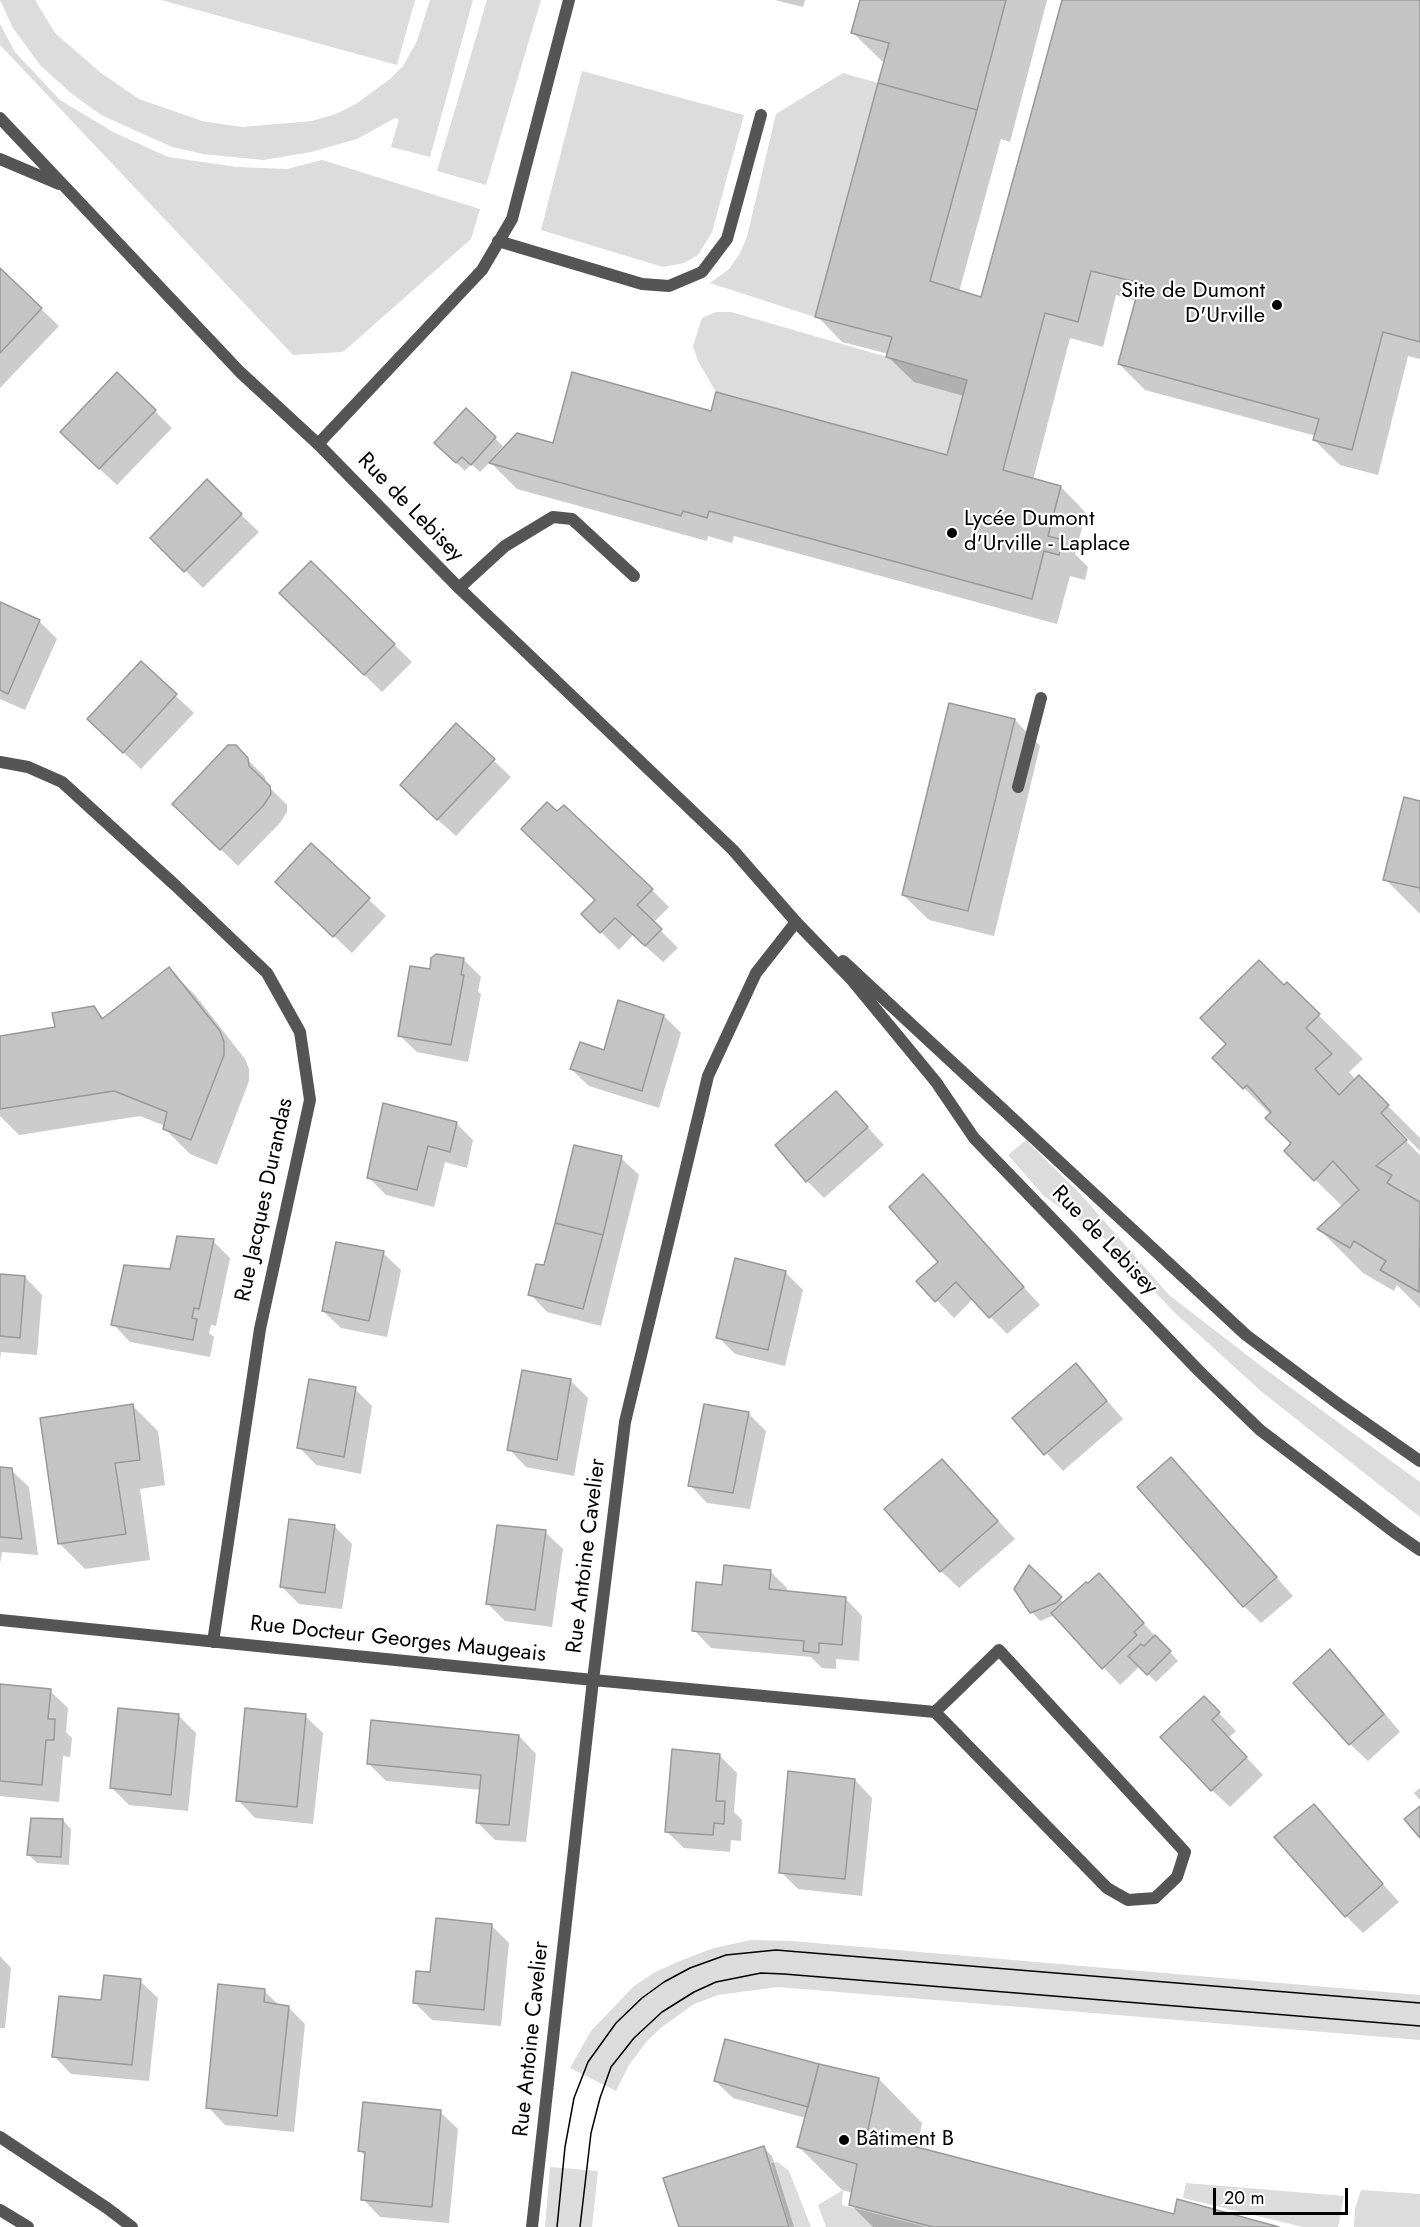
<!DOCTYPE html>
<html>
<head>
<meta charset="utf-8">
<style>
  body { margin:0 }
  #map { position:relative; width:1420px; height:2227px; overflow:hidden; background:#fff; font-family:Jost,sans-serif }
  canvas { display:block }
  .scale { position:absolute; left:1213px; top:2188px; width:135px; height:27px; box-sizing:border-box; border:3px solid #000; border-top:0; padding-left:8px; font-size:18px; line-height:21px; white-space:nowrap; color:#000; -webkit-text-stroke:4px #fff; paint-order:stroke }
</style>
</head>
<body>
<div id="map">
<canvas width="1420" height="2227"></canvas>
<div class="scale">20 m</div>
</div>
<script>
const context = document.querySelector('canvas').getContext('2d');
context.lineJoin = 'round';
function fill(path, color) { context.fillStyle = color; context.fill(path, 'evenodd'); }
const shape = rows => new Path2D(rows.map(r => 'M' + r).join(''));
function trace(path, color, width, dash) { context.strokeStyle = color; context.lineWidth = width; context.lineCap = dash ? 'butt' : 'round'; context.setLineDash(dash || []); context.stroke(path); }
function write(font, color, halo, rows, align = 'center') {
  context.font = font + ' Jost,sans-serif'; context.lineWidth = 4.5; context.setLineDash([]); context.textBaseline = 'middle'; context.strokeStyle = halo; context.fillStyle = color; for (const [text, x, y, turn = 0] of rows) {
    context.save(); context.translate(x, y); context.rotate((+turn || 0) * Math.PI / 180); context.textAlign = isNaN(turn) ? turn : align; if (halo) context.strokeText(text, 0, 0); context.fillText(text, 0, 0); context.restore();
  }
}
fill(shape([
  [0,0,35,0,55,33,101,73,139,99,202,121,242,127,312,121,336,114,356,104,390,79,403,66,417,41,430,0,473,0,430,157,391,147,399,119,395,118,357,139,311,152,263,160,203,154,172,147,101,115,71,93,40,65,13,28],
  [161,0,415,0,397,65],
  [487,0,541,0,486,185,437,171],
  [0,24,15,52,60,100,115,133,168,157,237,167,287,169,322,160,480,209,471,239,343,352,293,355,0,45],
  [582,71,744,115,712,232,698,255,684,263,663,267,541,230],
  [843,73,878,83,815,317,710,283,729,269,740,253,747,237,776,114],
  [716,312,731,312,967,380,947,455,716,392,698,361,693,346,702,318],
  [1026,1140,1084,1198,1169,1295,1265,1369,1420,1482,1420,1517,1262,1392,1175,1313,1105,1239,1044,1196,1008,1155],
  [751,1940,792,1941,1420,1995,1420,2040,778,1987,718,1995,694,2004,662,2027,647,2041,629,2065,616,2091,570,2068,591,2031,634,1986,655,1972,682,1960,714,1948],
  [778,2162,789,2171,811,2227,790,2227,771,2163],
  [550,2167,598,2171,592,2227,545,2227],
  [1186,2183,1344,2196,1338,2227,1303,2227,1183,2198],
  [843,2190,842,2205,926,2227,826,2227,818,2205],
  [1361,2190,1420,2194,1420,2227,1354,2227,1355,2209]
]), '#dcdcdc');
fill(shape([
  [775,0,805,0,803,7],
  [861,0,1047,0,1010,142,1001,139,959,292,982,298,1064,0,1420,0,1420,359,1408,356,1378,475,1340,465,1314,440,1316,436,1145,390,1119,364,1137,301,1116,295,1103,347,1070,338,1033,480,1061,487,1086,513,1075,554,1088,567,1085,580,1070,576,1057,624,734,536,732,543,708,536,707,541,517,489,490,462,480,472,471,464,465,471,436,443,466,410,503,446,493,458,495,460,554,445,712,413,948,457,964,396,914,382,888,357,889,354,842,342,817,316,885,64,852,32],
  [0,270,59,326,0,388],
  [117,374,172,428,117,485,79,450],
  [207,482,259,532,203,588,152,538],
  [311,563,412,662,382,692,281,593],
  [0,604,39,621,57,639,25,710,0,699],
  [141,663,194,713,141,769,106,736],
  [1015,720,1040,746,994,936,929,920,903,895],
  [235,747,265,777,266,784,287,805,287,812,280,823,238,866,191,821],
  [493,760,511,777,456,836,419,803],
  [1420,802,1420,914,1385,879],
  [311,845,386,916,352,953,295,899],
  [652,890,669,907,653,923,678,948,663,962,633,935,619,950,583,914,597,900],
  [463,959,481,977,478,991,481,994,468,1062,417,1052,399,1035,432,971],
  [169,969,195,995,245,1059,249,1069,249,1081,217,1165,190,1154,165,1129,165,1126,140,1116,19,1135,0,1116,0,1037,57,1028,93,1008,105,1019],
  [1287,984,1363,1059,1349,1072,1356,1080,1359,1077,1420,1138,1420,1151,1391,1122,1389,1124,1420,1155,1420,1308,1397,1285,1394,1291,1363,1273,1319,1229,1343,1207,1286,1151,1293,1143,1271,1115,1214,1058],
  [664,1016,681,1033,659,1108,589,1086,571,1069],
  [836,1093,884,1145,824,1198,807,1181],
  [456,1123,473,1140,467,1168,445,1162,434,1207,386,1195,369,1178],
  [621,1158,639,1175,601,1326,547,1312,530,1294,545,1267],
  [923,1176,1040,1305,1007,1334,973,1299,954,1318,918,1281,941,1262],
  [213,1241,230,1258,216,1326,211,1325,209,1333,214,1337,210,1357,130,1342,113,1324,171,1271],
  [383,1253,401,1270,387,1337,341,1328,323,1311],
  [785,1272,803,1290,785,1366,735,1354,718,1337],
  [0,1275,25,1277,42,1295,37,1355,1,1352,0,1361],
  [1076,1365,1123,1419,1063,1471,1014,1418],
  [571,1381,588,1398,574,1476,526,1467,509,1449],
  [355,1389,372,1406,361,1474,316,1465,299,1447],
  [132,1405,158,1431,165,1485,140,1489,150,1560,85,1569,60,1544],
  [748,1413,766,1431,750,1509,707,1503,690,1485],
  [0,1468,11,1470,29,1487,38,1555,2,1552,0,1564],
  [1188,1477,1293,1596,1261,1623,1244,1606],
  [959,1478,1015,1539,959,1588,941,1571],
  [334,1526,352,1544,342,1609,299,1604,282,1587],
  [545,1532,563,1549,552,1627,505,1621,488,1604],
  [1029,1567,1064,1603,1116,1593,1178,1661,1156,1682,1140,1666,1120,1685,1055,1615,1040,1621,1032,1612,1015,1589],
  [770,1571,787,1588,787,1593,845,1598,862,1616,859,1661,836,1659,836,1669,822,1668,811,1657,711,1648,694,1630,724,1587],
  [1330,1651,1347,1668,1400,1732,1368,1761,1350,1744],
  [0,1686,50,1691,68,1708,66,1732,72,1738,70,1757,63,1756,59,1802,0,1796],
  [1204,1698,1236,1731,1228,1738,1263,1775,1230,1807,1212,1790],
  [178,1715,196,1733,188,1811,129,1805,112,1788],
  [305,1716,323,1733,313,1824,255,1818,238,1800],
  [519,1736,536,1754,526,1842,495,1840,477,1822,481,1790,386,1781,369,1764],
  [719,1755,737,1773,734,1812,742,1820,741,1841,731,1840,730,1852,684,1848,666,1831],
  [855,1780,872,1798,862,1896,798,1889,781,1872],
  [1420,1788,1420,1800,1414,1793],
  [1314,1807,1399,1902,1363,1933,1346,1916],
  [63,1820,71,1829,69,1865,37,1863,28,1854],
  [492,1926,509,1943,501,2026,432,2020,414,2002,431,1974],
  [0,1956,11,1968,5,2028,0,2028],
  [140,1981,158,1998,149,2081,71,2074,54,2056],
  [264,1991,280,2006,288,2007,305,2024,294,2132,225,2125,208,2107],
  [879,2079,922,2123,917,2149,1175,2216,1273,2227,873,2227,851,2205,853,2193,842,2190,798,2146,806,2118,733,2098,715,2081],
  [440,2112,458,2129,449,2223,380,2217,363,2199,366,2157,360,2150],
  [764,2148,772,2156,794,2227,681,2227]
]), '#0003');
const building = shape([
  [860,0,1006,0,977,110,878,83,889,43,851,33,860,0],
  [1062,0,1420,0,1420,342,1383,332,1352,450,1313,440,1319,419,1118,364,1140,283,1091,271,1078,322,1045,313,1003,470,1061,486,1048,536,1063,540,1059,555,1044,551,1032,599,709,511,707,518,683,511,681,516,489,463,517,433,553,443,572,372,711,411,716,392,947,455,967,380,886,357,892,337,815,317,878,83,977,110,930,281,981,297,1062,0],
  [0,268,42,308,0,353,0,268],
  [117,372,156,410,99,469,60,432,117,372],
  [466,408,496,437,471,465,462,457,456,463,434,443,466,408],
  [207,479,242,514,184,572,150,538,207,479],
  [311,561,395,644,364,675,279,593,311,561],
  [0,602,40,620,8,694,0,690,0,602],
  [141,661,177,694,123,753,87,719,141,661],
  [949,703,1015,719,968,911,902,895,949,703],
  [456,723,495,759,437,820,400,785,456,723],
  [228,745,236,745,248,758,249,766,270,786,271,794,263,806,220,850,172,804,228,745],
  [1404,797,1420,801,1420,892,1420,888,1383,880,1404,797],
  [547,802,557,811,564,805,653,889,637,905,662,929,645,946,615,918,600,933,581,914,595,900,521,829,547,802],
  [311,843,370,898,333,937,275,882,311,843],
  [436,954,464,958,461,975,464,975,451,1045,398,1036,410,966,430,969,431,958,436,954],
  [1259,960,1284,985,1287,982,1320,1014,1306,1028,1332,1054,1315,1069,1339,1095,1359,1075,1389,1105,1381,1113,1407,1140,1376,1166,1392,1175,1387,1183,1420,1202,1419,1292,1380,1270,1386,1261,1354,1241,1350,1248,1317,1229,1359,1190,1333,1161,1314,1181,1284,1151,1291,1143,1265,1118,1271,1112,1247,1085,1243,1089,1212,1058,1226,1044,1200,1018,1259,960],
  [169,967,220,1031,224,1042,224,1055,191,1140,163,1129,167,1112,114,1091,0,1109,0,1036,55,1027,52,1013,94,1006,102,1019,169,967],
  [618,1000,664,1015,642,1091,570,1069,580,1042,604,1050,618,1000],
  [836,1091,868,1127,806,1182,775,1145,836,1091],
  [383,1103,457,1122,450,1152,428,1146,417,1190,367,1178,383,1103],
  [574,1145,622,1156,603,1235,555,1223,574,1145],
  [923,1174,1024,1287,989,1318,956,1282,935,1302,916,1281,938,1262,889,1207,923,1174],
  [555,1223,603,1235,583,1309,528,1295,536,1264,544,1265,555,1223],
  [177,1236,214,1239,199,1309,194,1308,192,1318,197,1319,193,1340,111,1325,124,1265,170,1269,177,1236],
  [336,1242,384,1251,369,1321,322,1311,336,1242],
  [735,1258,786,1271,768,1350,716,1338,735,1258],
  [0,1274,25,1276,20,1338,0,1336,0,1274],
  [1076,1363,1107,1401,1044,1455,1012,1418,1076,1363],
  [522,1370,571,1379,557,1460,507,1450,522,1370],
  [309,1379,356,1387,344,1457,297,1448,309,1379],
  [133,1404,140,1460,115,1463,126,1534,58,1544,40,1418,133,1404],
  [704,1404,749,1412,733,1493,688,1486,704,1404],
  [1171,1457,1277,1577,1243,1607,1137,1487,1171,1457],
  [942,1459,998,1521,940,1572,884,1509,942,1459],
  [0,1467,12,1468,22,1539,0,1537,0,1467],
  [289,1519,335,1525,325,1593,280,1587,289,1519],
  [497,1525,546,1530,535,1610,486,1604,497,1525],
  [724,1565,771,1570,769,1589,846,1597,842,1645,819,1643,819,1653,803,1651,804,1641,692,1631,696,1582,722,1585,724,1565],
  [1029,1565,1062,1597,1056,1603,1030,1613,1014,1589,1029,1565],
  [1099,1573,1144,1623,1134,1632,1137,1635,1102,1669,1051,1613,1086,1582,1088,1583,1099,1573],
  [1155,1635,1171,1651,1147,1675,1128,1656,1141,1644,1144,1646,1155,1635],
  [1330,1649,1384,1714,1349,1745,1293,1683,1330,1649],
  [0,1684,51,1689,48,1719,55,1719,54,1740,46,1740,42,1785,0,1781,0,1684],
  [1204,1696,1220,1712,1212,1720,1247,1757,1211,1791,1160,1737,1204,1696],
  [118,1708,179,1714,171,1795,110,1788,118,1708],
  [245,1708,306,1714,297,1807,236,1801,245,1708],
  [371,1720,519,1735,509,1825,476,1823,481,1775,367,1764,371,1720],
  [672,1749,720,1754,716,1801,725,1801,724,1824,714,1823,713,1835,665,1832,672,1749],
  [788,1771,855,1779,845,1879,779,1873,788,1771],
  [1314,1804,1383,1884,1345,1917,1274,1837,1314,1804],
  [1420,1806,1420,1838,1404,1819,1420,1806],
  [31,1818,63,1819,61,1857,27,1855,31,1818],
  [436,1918,492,1924,484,2010,413,2003,416,1971,430,1972,436,1918],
  [104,1975,141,1979,132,2065,52,2057,59,1996,101,2000,104,1975],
  [218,1984,265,1989,264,2002,289,2006,277,2116,206,2108,218,1984],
  [725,2039,819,2064,808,2107,714,2081,725,2039],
  [819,2064,879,2078,867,2134,1174,2214,1177,2199,1279,2227,933,2227,849,2205,857,2164,797,2147,819,2064],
  [363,2102,441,2110,432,2207,361,2200,365,2152,358,2151,363,2102],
  [764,2146,789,2227,679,2227,663,2178,764,2146]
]);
fill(building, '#c4c4c4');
trace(building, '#999', 1.5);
trace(shape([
  [498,241,642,284,669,286,702,272,727,239,761,115],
  [318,444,482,270,512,219,569,0],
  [459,588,505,546,553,517,572,519,634,576],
  [1018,787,1041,698]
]), '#555', 12);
trace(shape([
  [0,762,28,767,62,782,176,886,267,973,300,1032,310,1100,260,1329,213,1642],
  [0,1620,593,1680,935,1712,1107,1888,1128,1900,1155,1898,1177,1877,1185,1852,999,1650,935,1712],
  [532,2227,593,1680,625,1422,708,1076,756,973,796,922]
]), '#555', 12);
trace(shape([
  [0,118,240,372,318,444,459,588,733,850,796,922,851,979,936,1082,974,1138,1201,1373,1260,1430,1394,1532,1420,1550],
  [0,159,59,184],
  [843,961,1246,1335,1337,1403,1420,1461],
  [0,2137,107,2208,132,2227],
  [0,2210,28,2227]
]), '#555', 12);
trace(shape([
  [557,2227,565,2147,574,2098,588,2062,616,2023,642,1998,664,1982,690,1968,726,1955,776,1950,1420,2003],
  [580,2227,591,2133,600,2098,611,2067,634,2038,662,2012,694,1992,716,1982,761,1973,784,1974,1420,2026]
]), '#000', 1.5);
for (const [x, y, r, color] of [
  [1277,305,6,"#000"],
  [952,533,6,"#000"],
  [844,2140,6,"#000"]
]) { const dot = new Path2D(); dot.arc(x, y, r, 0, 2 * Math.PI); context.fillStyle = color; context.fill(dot); trace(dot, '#fff', 2); }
write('22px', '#000', '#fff', [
  ["Site de Dumont",1265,292,"right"],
  ["D'Urville",1265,317,"right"],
  ["Lycée Dumont",964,520],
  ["d'Urville - Laplace",964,545],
  ["Bâtiment B",856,2140]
], 'left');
write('22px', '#000', '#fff', [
  ["Rue de Lebisey",410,508,46],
  ["Rue Jacques Durandas",265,1200,-78],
  ["Rue de Lebisey",1104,1241,46],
  ["Rue Antoine Cavelier",587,1556,-83],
  ["Rue Docteur Georges Maugeais",398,1640,6],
  ["Rue Antoine Cavelier",532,2039,-84]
]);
</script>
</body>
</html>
